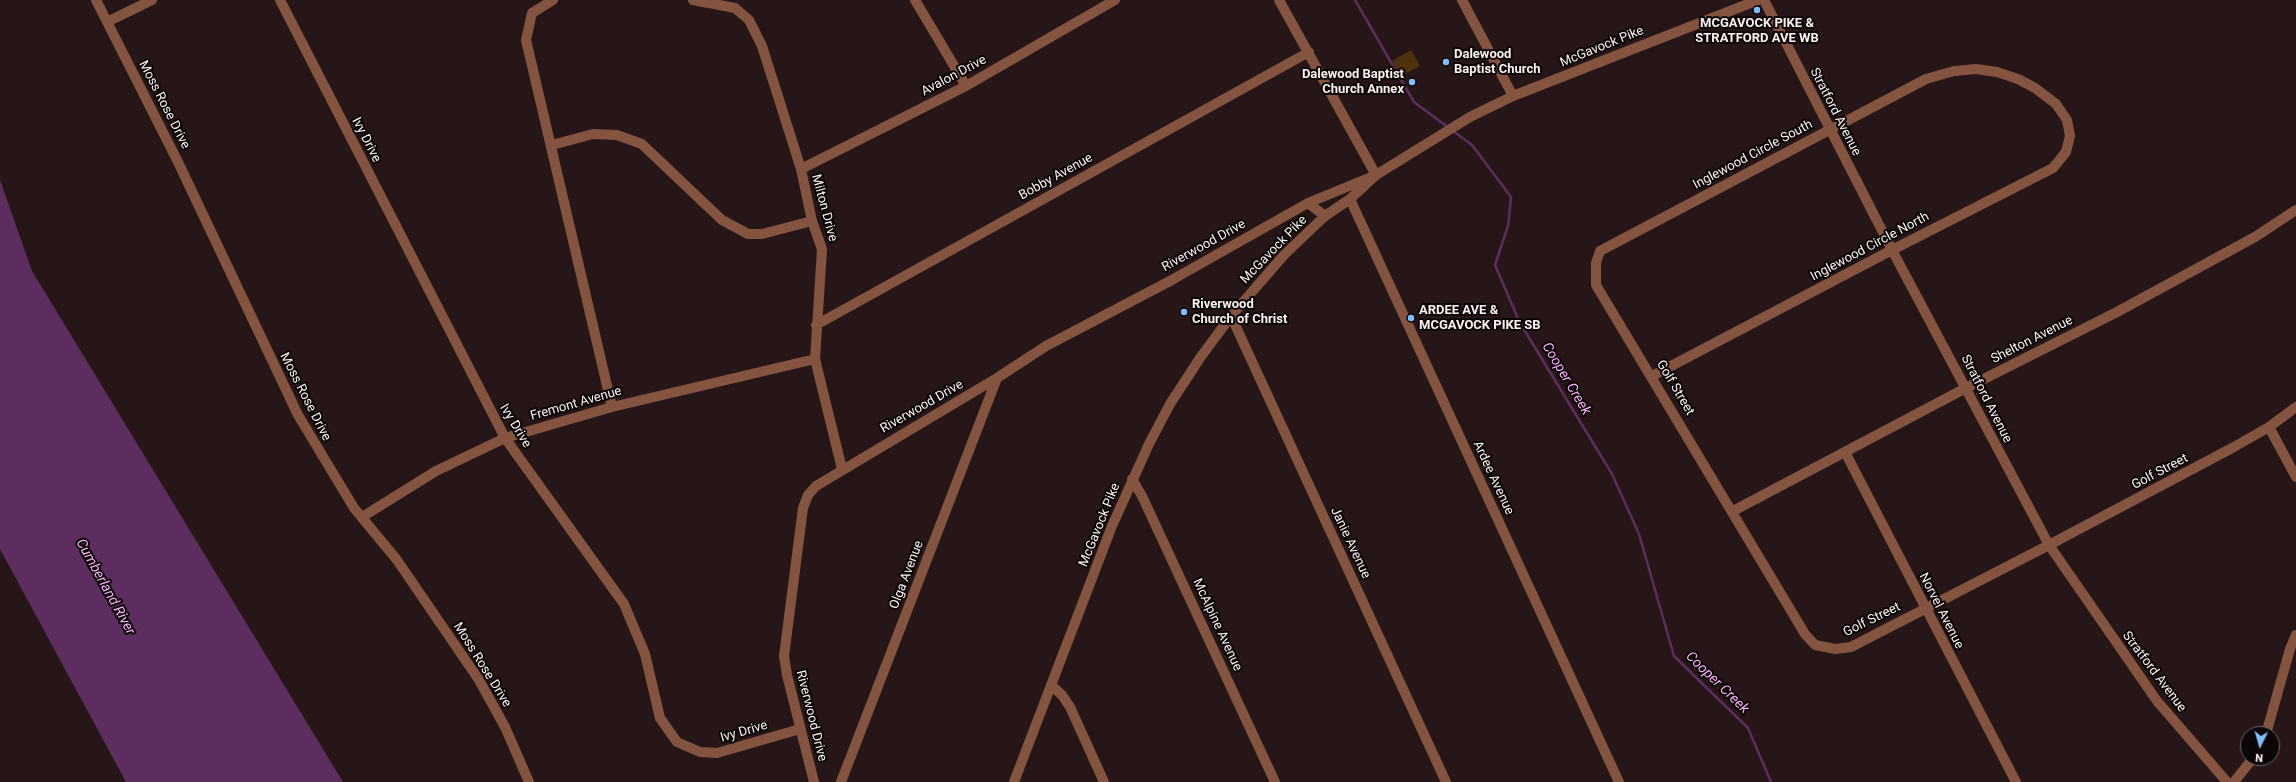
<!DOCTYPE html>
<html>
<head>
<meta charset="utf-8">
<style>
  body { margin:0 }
  #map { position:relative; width:2296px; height:782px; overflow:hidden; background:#271617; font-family:Roboto,sans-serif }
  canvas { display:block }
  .north { position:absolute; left:2240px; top:726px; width:40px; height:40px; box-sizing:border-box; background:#0b0505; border:1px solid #6c6363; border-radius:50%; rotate:185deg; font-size:11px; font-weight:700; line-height:16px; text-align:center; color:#fdf1f1 }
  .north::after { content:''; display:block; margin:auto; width:14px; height:18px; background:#80bdfa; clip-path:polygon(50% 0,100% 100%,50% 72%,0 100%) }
</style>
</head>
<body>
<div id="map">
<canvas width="2296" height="782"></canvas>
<div class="north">N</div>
</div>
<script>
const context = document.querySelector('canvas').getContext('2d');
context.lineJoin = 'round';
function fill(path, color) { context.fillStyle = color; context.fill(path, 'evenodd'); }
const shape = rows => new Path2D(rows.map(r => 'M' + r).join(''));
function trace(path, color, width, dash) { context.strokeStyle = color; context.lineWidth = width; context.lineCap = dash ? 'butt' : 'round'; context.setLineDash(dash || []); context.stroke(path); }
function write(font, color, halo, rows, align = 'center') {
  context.font = font + ' Roboto,sans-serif'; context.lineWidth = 4; context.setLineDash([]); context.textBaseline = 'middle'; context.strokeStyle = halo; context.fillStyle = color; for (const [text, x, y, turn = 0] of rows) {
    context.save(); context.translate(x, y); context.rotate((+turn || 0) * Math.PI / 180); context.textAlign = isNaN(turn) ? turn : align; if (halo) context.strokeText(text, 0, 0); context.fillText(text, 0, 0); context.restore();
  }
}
fill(shape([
  [1411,50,1420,66,1401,76,1392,61]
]), '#4e310d');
fill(shape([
  [0,180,32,271,343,782,126,782,0,549]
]), '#5d2d5f');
trace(shape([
  [1355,0,1414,102,1449,128],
  [1453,131,1472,145,1511,197,1508,226,1495,265,1520,323,1612,474,1639,534,1674,656,1748,728,1771,782]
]), '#5d2d5f', 2.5);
trace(shape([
  [96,0,178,162,298,415,354,508,397,560,479,680,505,727,529,782],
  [280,0,505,438,624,604,645,654,660,718,677,742,700,752,717,753,800,729],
  [553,0,532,13,526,40,612,407],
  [693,0,735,8,749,20,762,46,801,169,812,221,822,249,815,359,842,469],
  [915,0,966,86],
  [1462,0,1513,96],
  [107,22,152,0],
  [552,145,593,134,617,135,642,144,722,220,748,234,762,234,812,221],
  [801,169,966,86,1115,0],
  [1308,203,1325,216],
  [1231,316,1446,782],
  [816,325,1309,52],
  [1652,376,1892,250,2053,168,2066,152,2070,136,2067,120,2056,104,2035,88,2018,79,1997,72,1976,69,1954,71,1926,79,1600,251,1596,263,1596,285,1805,634,1815,645,1835,649,1851,647,2049,545,2234,447,2269,427,2296,407],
  [2269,427,2296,477],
  [1845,452,2016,782],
  [1132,479,1142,496,1275,782],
  [1733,511,1966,388,2117,312,2255,237,2296,210],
  [362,517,436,471,505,438,612,407,815,359],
  [1051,685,1062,695,1070,707,1104,782],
  [2266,734,2290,649,2296,635],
  [814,782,787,675,784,656,803,508,808,495,816,486,997,378,1046,346,1170,281,1308,203,1376,175,1279,0],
  [841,782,997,378],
  [2234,782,2253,758]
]), '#855441', 10);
trace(shape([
  [1764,0,1892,250,2049,545,2157,701,2227,782],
  [1350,199,1619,782],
  [1014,782,1112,526,1149,444,1170,404,1200,358,1231,316,1284,255,1325,216,1350,199,1376,175,1470,117,1513,96,1758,0]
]), '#855441', 10);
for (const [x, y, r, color] of [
  [1757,10,4,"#80bdfa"],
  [1446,62,4,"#80bdfa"],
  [1412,82,4,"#80bdfa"],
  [1184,312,4,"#80bdfa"],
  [1411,318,4,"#80bdfa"]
]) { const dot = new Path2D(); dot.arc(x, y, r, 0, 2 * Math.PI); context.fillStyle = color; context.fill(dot); trace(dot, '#0b0505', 1.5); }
write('bold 13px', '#fdf1f1', '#0b0505', [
  ["MCGAVOCK PIKE &",1757,24,"center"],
  ["STRATFORD AVE WB",1757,39,"center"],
  ["Dalewood",1454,55],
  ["Baptist Church",1454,70],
  ["Dalewood Baptist",1404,75,"right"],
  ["Church Annex",1404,90,"right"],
  ["Riverwood",1192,305],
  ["Church of Christ",1192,320],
  ["ARDEE AVE &",1419,311],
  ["MCGAVOCK PIKE SB",1419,326]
], 'left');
write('13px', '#fdf1f1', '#0b0505', [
  ["McGavock Pike",1602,47,-22],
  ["Avalon Drive",954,76,-28],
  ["Moss Rose Drive",164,105,63],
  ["Stratford Avenue",1835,112,63],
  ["Ivy Drive",366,140,63],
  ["Inglewood Circle South",1753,155,-28],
  ["Bobby Avenue",1056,177,-29],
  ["Milton Drive",824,208,75],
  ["Riverwood Drive",1204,246,-29],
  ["Inglewood Circle North",1870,247,-28],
  ["McGavock Pike",1274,250,-46],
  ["Shelton Avenue",2032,340,-27],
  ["Golf Street",1675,388,59],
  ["Moss Rose Drive",305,397,63],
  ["Stratford Avenue",1986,399,63],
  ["Fremont Avenue",576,404,-16],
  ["Riverwood Drive",922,407,-30],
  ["Ivy Drive",515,426,59],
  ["Golf Street",2160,472,-28],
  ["Ardee Avenue",1493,478,65],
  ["McGavock Pike",1100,525,-68],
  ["Janie Avenue",1350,543,65],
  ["Olga Avenue",907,575,-69],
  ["Norvel Avenue",1941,611,63],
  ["Golf Street",1872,620,-26],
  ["McAlpine Avenue",1217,625,65],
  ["Moss Rose Drive",482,665,58],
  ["Stratford Avenue",2154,672,53],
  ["Riverwood Drive",811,716,76],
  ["Ivy Drive",744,732,-16]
]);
write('italic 14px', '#fab0fc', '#0b0505', [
  ["Cooper Creek",1566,379,59],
  ["Cumberland River",105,587,61],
  ["Cooper Creek",1717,683,44]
]);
</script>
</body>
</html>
